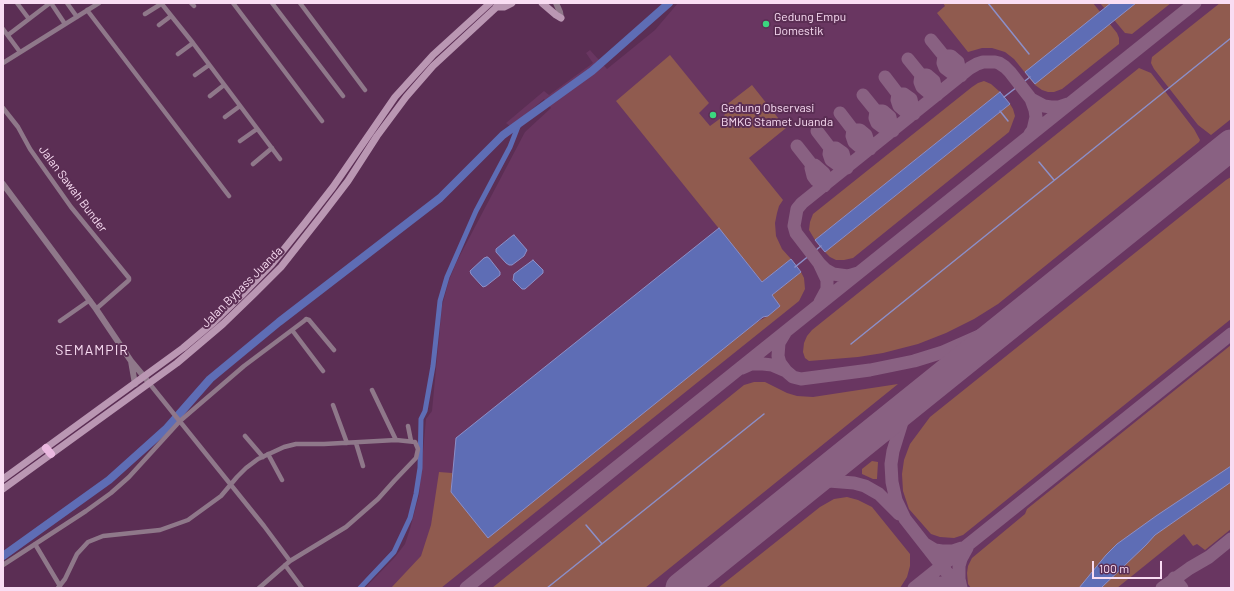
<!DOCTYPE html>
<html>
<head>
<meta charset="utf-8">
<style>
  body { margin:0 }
  #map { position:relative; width:1234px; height:591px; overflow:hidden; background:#5b2e54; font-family:Barlow,sans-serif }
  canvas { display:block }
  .frame { position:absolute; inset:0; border:4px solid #f9ddf3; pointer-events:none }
  .scale { position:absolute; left:1092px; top:561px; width:70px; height:18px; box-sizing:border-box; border:2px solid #f9ddf3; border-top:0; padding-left:5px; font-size:12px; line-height:14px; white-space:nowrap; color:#f9ddf3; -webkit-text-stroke:3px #5b2e54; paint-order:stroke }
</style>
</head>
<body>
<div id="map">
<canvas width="1234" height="591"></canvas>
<div class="frame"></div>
<div class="scale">100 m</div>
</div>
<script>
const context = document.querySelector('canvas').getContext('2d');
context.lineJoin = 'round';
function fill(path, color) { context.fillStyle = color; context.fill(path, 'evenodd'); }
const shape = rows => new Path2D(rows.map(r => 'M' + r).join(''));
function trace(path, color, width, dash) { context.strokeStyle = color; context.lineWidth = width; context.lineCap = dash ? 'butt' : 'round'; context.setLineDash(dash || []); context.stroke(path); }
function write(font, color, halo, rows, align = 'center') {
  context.font = font + ' Barlow,sans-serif'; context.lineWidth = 4; context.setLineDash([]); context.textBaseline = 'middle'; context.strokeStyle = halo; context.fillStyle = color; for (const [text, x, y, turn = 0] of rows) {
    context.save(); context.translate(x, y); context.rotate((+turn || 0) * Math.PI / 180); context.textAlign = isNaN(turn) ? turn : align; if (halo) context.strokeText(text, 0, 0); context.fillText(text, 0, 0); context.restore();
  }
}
fill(shape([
  [678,3,1231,3,1231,588,365,588,395,557,405,544,410,529,419,495,426,419,432,411,442,306,449,280,457,261,525,132,551,108,544,99,511,127,506,123,544,91,549,95,593,63,586,53,590,50,607,69,655,30]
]), '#693661');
fill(shape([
  [943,3,1093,3,1117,33,1119,38,1119,44,1062,89,1054,92,1048,92,1042,90,1035,85,1014,59,1005,52,992,48,982,48,968,52,937,13,945,6],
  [1100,3,1171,3,1132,34,1125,33],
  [1220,3,1231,3,1231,119,1211,135,1198,125,1154,69,1151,63,1152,57],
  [670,55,709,103,699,113,710,126,725,115,721,109,752,85,786,128,749,158,783,200,779,206,777,213,775,223,776,236,782,249,791,259,762,282,616,101],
  [1139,68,1151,73,1194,129,1200,140,1199,142,998,304,974,319,946,333,918,344,883,353,858,357,809,361,805,358,803,352,804,343,807,336,812,330],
  [984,81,991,84,1000,92,815,240,809,230,810,222,813,214,972,87,978,83],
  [1010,104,1013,109,1015,116,1009,132,853,258,844,260,836,260,830,257,825,252],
  [1231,177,1231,319,963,535,954,538,940,537,931,534,909,509,903,491,902,474,904,460,910,444,930,417,1226,180],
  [801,272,804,278,805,289,799,301,441,588,391,588,421,556,431,525,439,472,452,473,451,492,768,316,780,306,772,295],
  [1231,345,1231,529,1205,550,1197,544,1193,546,1184,534,1117,588,971,588,968,584,967,573,968,566,972,558,1025,514,1027,509],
  [754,382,765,382,787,393,797,396,813,397,898,384,645,588,492,588,744,385],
  [872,461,878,462,877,479,873,479,862,474,862,469],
  [847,497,858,500,872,507,910,554,910,566,907,577,900,588,718,588,820,507,834,499]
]), '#905b4f');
const water = shape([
  [1111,3,1136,3,1035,84,1025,72,1111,3],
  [1000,92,1010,104,825,252,815,240,1000,92],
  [719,228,762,282,791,259,801,272,772,295,780,306,768,316,763,317,488,538,451,492,456,438,719,228],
  [514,235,527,250,524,256,512,265,509,265,506,263,496,252,496,249,512,236,514,235],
  [487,257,489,258,500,272,500,275,486,286,483,287,481,285,471,274,470,271,484,258,487,257],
  [533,260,543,270,543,273,525,289,522,289,513,280,514,274,533,260],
  [1231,466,1231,482,1155,535,1146,545,1101,588,1079,588,1106,555,1117,544,1156,516,1231,466]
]);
fill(water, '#5e6db5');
trace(water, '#8c8fc8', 1);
trace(shape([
  [988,3,1029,54],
  [1004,97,1030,77],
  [1000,111,1008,121],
  [1039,162,1054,180],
  [795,267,821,246],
  [851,344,1231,38],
  [586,525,602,544],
  [547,588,764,414]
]), '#8c8fc8', 1.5);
trace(shape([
  [360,588,394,552,410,518,416,494,420,468,421,419,425,411,433,366,440,301,447,277,476,211,510,147,519,124]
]), '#5e6db5', 5);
trace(shape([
  [3,556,109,480,167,428,210,379,279,322,440,198,503,135,592,71,669,3]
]), '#5e6db5', 8);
trace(shape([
  [931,40,944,56,951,56,958,62,961,76,953,74,945,68,943,63,944,56],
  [908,59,921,75,927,75,934,81,937,95,929,93,922,87,920,82,921,75],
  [885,77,898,94,904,94,911,99,914,114,906,112,899,106,897,100,898,94],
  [863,95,876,111,883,111,890,117,893,131,885,129,877,123,875,118,876,111],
  [840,113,853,130,860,130,866,135,870,149,861,148,854,142,852,136,853,130],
  [817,131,830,148,836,148,843,153,847,168,838,165,831,160,829,154,830,148],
  [1030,134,1033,130,1036,117,1035,110,1031,99,1044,106,1051,107,1059,107,1068,104],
  [797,146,812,165,815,165,824,173,826,180,825,185],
  [1210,162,1231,159],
  [812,165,811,168,813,176,816,180,824,186],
  [819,263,796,233,794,226,797,209,802,203,970,68,977,64,983,62,995,62,999,63,1005,67,1010,72,1031,99],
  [820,302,827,289,827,280,819,263,826,270,833,274,848,276,858,273],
  [785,333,779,343,778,356,780,363,786,371],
  [742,368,751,364,763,364,772,365,786,371,793,377,801,379,870,370,914,361,943,352,1011,322],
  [914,400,902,422,893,451,891,464,892,482,896,500,905,519,959,588],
  [803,490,816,483,829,481,854,483,865,486,879,494,899,514],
  [925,544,935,550,942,551,953,551,962,548],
  [1174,578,1182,588],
  [917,587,928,584,934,583,942,583,954,588],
  [466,588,1195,3],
  [914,588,1231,334],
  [961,588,959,579,959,566,961,559,967,548],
  [1162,588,1190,568,1209,557,1231,539]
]), '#896182', 13);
trace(shape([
  [681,588,1231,145]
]), '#896182', 31);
trace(shape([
  [17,3,29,19],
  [51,3,65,24],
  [67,3,77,17],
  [161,3,193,43,280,159],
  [191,3,194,6],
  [233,3,322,121],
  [272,3,343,96],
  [300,3,365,90],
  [87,10,229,196],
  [145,14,161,4],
  [159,25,171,16],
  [3,29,20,52],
  [8,35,50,3],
  [178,54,193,43],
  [3,63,99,3],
  [195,75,209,65],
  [210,96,224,85],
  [3,108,18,127,30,149,71,207,129,278,129,280,128,281,96,309],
  [225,117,240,106],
  [240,141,257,129],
  [253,164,272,148],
  [60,321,90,300],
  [292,330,323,371],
  [149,383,264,526,290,561],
  [372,390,396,440],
  [333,405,347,443],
  [408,426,411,441],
  [245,436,263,457],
  [356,443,363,466],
  [268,454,282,480],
  [35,544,60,586],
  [3,565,86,511,111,493,129,477,180,421,244,366,304,321,306,319,309,320,334,350],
  [285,565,302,588],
  [58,588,65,579,77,554,88,542,103,536,160,530,188,520,221,496,237,477,246,468,258,459,284,447,296,444,324,444,396,440,415,442,418,449,416,458,395,480,378,499,346,527,290,561,259,588]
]), '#8f788a', 4.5);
trace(shape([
  [556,3,560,12,561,18],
  [3,184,96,309,131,361,146,379],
  [131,361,135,384]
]), '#8f788a', 6);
trace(shape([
  [542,3,556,15,561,18],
  [496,7,504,7,512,3],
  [3,479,183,348,214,322,242,295,272,264,305,223,333,187,395,97,433,55,490,3],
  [3,489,177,363,223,324,255,293,281,267,322,215,348,181,377,136,406,97,433,66,501,3]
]), '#ba97b3', 7);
trace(shape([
  [46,448,51,454]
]), '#ebb8e0', 8);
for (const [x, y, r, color] of [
  [766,24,4,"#3bd77f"],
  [713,115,4,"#3bd77f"]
]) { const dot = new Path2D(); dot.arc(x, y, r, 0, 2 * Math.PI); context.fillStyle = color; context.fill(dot); trace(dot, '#5b2e54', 1.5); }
write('12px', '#f9ddf3', '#5b2e54', [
  ["Gedung Empu",774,17],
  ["Domestik",774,31],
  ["Gedung Observasi",721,108],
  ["BMKG Stamet Juanda",721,122]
], 'left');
write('12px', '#f9ddf3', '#5b2e54', [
  ["Jalan Sawah Bunder",73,189,53],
  ["Jalan Bypass Juanda",242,287,-45]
]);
context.letterSpacing = '1px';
write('14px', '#f9ddf3', '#5b2e54', [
  ["SEMAMPIR",92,350]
]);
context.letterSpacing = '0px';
</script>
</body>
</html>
